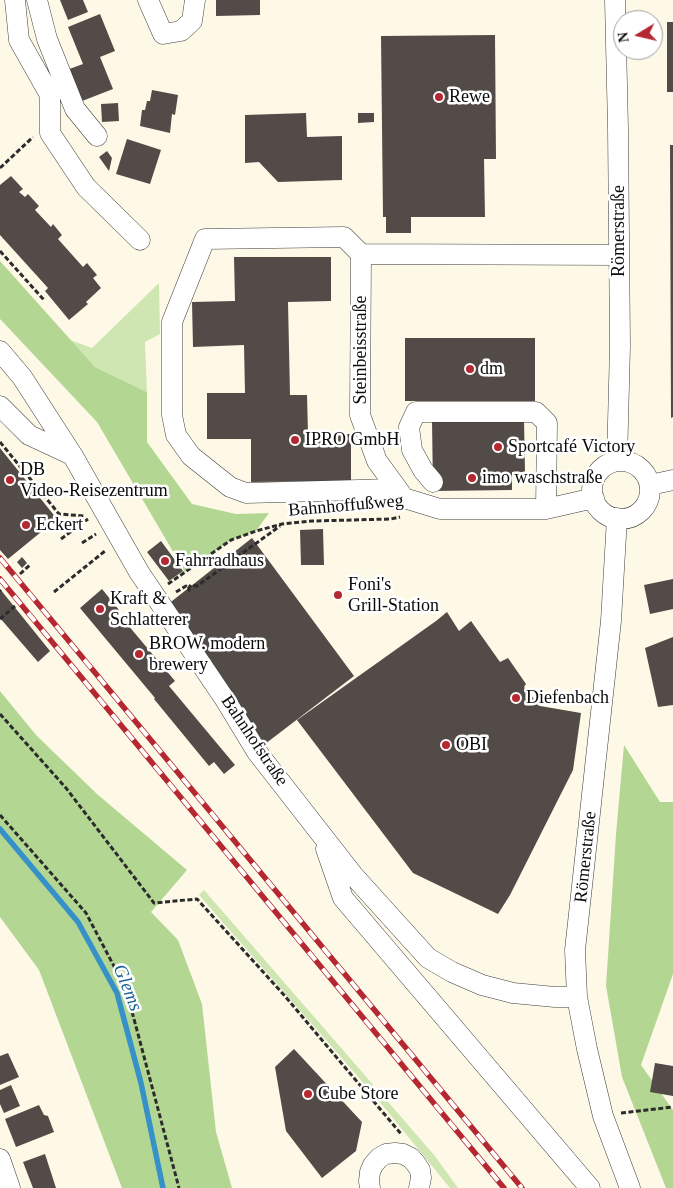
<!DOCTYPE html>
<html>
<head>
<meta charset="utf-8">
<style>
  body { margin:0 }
  #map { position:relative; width:673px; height:1188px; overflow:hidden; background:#fef9e7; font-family:Georgia,serif }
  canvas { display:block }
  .north { position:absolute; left:613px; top:10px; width:50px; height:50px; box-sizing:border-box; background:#fff; border:1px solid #9d9d9d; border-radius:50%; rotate:261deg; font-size:14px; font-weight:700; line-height:20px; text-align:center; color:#0a0a0a }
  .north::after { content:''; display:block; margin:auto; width:18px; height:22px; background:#b52731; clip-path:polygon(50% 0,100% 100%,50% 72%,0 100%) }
</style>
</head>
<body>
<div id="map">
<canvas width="673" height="1188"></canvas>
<div class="north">N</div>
</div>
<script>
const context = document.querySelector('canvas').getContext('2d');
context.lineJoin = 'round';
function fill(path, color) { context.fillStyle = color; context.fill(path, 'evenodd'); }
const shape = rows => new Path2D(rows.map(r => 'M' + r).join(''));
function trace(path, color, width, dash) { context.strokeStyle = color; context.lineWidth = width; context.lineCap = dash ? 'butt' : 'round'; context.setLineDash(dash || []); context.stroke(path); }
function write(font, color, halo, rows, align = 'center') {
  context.font = font + ' Georgia,serif'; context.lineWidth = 5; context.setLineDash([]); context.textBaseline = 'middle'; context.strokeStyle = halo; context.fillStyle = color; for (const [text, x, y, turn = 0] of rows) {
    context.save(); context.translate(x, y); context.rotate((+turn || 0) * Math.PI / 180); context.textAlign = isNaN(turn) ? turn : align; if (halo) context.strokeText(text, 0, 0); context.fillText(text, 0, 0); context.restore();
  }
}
fill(shape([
  [159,283,160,334,145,342,147,392,95,367,70,340,92,348],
  [204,890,435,1156,458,1188,450,1188,374,1095,199,895]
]), '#cfe6b3');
fill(shape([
  [0,261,95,367,147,392,147,442,192,504,236,514,269,513,256,531,231,540,185,572,97,422,0,319],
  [0,691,36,735,97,794,187,870,151,912,178,940,202,1004,216,1132,232,1188,122,1188,39,970,0,917],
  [624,745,660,802,673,802,673,974,641,1065,673,1110,673,1188,666,1188,622,1077,606,986,616,834]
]), '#b3d793');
trace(shape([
  [0,829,78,922,117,993,141,1083,163,1188]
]), '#3791c9', 5.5);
fill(shape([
  [60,0,83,0,88,12,68,20],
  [216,0,260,0,260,15,216,16],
  [100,14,115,51,100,57,113,89,77,103,64,71,83,64,68,27],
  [667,22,673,22,673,92,667,92],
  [495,35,496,159,484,159,485,217,411,217,411,233,386,233,386,217,383,217,381,36],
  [152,90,178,95,175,115,172,114,170,133,140,126,142,110,145,110,147,101,150,101],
  [118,103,119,121,102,122,101,104],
  [306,113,307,137,342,136,342,180,278,182,259,162,245,163,245,115],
  [358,113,374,113,374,122,358,123],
  [127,139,161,150,150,184,116,174],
  [670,145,673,145,673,417,671,418],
  [107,151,112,158,109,171,99,157],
  [11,176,23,189,19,192,25,197,28,194,39,206,35,210,51,227,53,224,62,235,58,239,83,267,87,263,97,275,93,278,101,288,86,302,88,304,69,320,45,291,48,288,0,235,0,185],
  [234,257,331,257,331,301,288,302,290,395,307,395,308,434,351,434,351,481,251,482,251,439,207,439,207,393,245,393,244,345,193,347,192,302,235,301],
  [405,338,535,338,535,401,405,401],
  [524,419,525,472,512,472,512,490,433,491,432,420],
  [0,448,57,519,8,559,0,550],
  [323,529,324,565,301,565,300,530],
  [252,538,354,676,265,744,231,699,167,605],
  [161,541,183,571,169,581,147,552],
  [22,557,27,563,22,568,17,562],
  [673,579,673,609,650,614,644,585],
  [0,589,50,651,38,662,0,618],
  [102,589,119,610,117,612,175,681,169,686,235,765,224,774,214,762,209,766,154,699,155,698,80,608],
  [447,612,459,631,471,621,500,662,508,658,526,684,524,687,540,706,581,713,573,770,510,895,498,914,413,873,297,720,436,621],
  [673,637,673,705,658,707,645,648],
  [294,1049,362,1122,356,1151,322,1178,286,1131,275,1067],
  [8,1053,19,1077,0,1085,0,1056],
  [655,1063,673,1066,673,1096,650,1092],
  [11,1085,20,1106,4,1113,0,1104,0,1090],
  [39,1105,44,1115,48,1116,54,1132,16,1147,5,1119],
  [45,1154,56,1188,33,1188,23,1162]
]), '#524b47');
const minor = shape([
  [15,0,19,40,50,95,50,133,86,187,140,240],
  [37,0,47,39,75,109,97,136],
  [148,0,163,34,181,31,192,21,195,0],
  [615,0,618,128,620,346,617,461],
  [361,254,344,237,205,239,172,322,172,415,176,435,191,456,230,487,246,493,397,489],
  [0,351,22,377,73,456,139,572,226,701,257,752,353,875,428,958,452,972,482,985,513,993,555,997,577,997],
  [0,406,29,435,72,455],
  '592 490a29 29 0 1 1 58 0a29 29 0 1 1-58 0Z',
  [433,482,423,470,412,450,409,427,416,412,536,412,547,423,546,509],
  [650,485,673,480],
  [594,498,546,509,440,509,404,498,377,461,360,415,361,254,618,255],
  [617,518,611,621,575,950,577,997,587,1049,603,1116,630,1188],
  [326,849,343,898,590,1188],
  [0,1159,10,1188],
  [370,1188,369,1181,370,1172,373,1165,379,1158,386,1154,395,1153,403,1154,411,1158,416,1164,420,1170,421,1178,419,1188]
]);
trace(minor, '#3d3d3d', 21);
trace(shape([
  [0,168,33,137],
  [0,251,44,300],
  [0,442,59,514,85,516],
  [61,539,88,519],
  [82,543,96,534],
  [20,574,31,564],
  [168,584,231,540,256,531,282,524,312,521,391,519,400,517],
  [188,589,191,585,197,586,280,526],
  [0,591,1,590],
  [54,592,105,551],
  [176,592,186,586,190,591],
  [0,619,15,606],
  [0,714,66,788,154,903,197,899,284,995,402,1135],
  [0,815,86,913,126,989,179,1188],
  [621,1113,673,1107]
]), '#2c2c2c', 3, [5, 2.5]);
trace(minor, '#fff', 20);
const rail = shape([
  [0,558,522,1188],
  [0,579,504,1188]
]);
trace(rail, '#b52731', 5.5);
trace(rail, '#fff', 4, [11]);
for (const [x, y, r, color] of [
  [439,97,5,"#b52731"],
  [470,369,5,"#b52731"],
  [295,440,5,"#b52731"],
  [498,447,5,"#b52731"],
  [472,478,5,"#b52731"],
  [10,480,5,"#b52731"],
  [26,525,5,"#b52731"],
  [165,561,5,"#b52731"],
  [338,595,5,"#b52731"],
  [100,609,5,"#b52731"],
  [139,654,5,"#b52731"],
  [516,698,5,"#b52731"],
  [446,745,5,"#b52731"],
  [308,1094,5,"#b52731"]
]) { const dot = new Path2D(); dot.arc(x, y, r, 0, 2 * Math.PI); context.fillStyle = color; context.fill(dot); trace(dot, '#fff', 2); }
write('18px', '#0a0a0a', '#fff', [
  ["Rewe",449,97],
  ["dm",480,369],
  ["IPRO GmbH",305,440],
  ["Sportcafé Victory",508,447],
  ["DB",20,470],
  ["Video-Reisezentrum",20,491],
  ["imo waschstraße",482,478],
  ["Eckert",36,525],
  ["Fahrradhaus",175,561],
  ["Foni's",348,585],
  ["Grill-Station",348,606],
  ["Kraft &",110,599],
  ["Schlatterer",110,620],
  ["BROW. modern",149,644],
  ["brewery",149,665],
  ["Diefenbach",526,698],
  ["OBI",456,745],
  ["Cube Store",318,1094]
], 'left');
write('18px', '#0a0a0a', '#fff', [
  ["Römerstraße",619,231,-90],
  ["Steinbeisstraße",361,350,-90],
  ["Bahnhoffußweg",346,506,-5],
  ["Bahnhofstraße",254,741,56],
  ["Römerstraße",586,857,-84]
]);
write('italic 19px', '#186296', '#fff', [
  ["Glems",127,988,68]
]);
</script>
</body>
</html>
